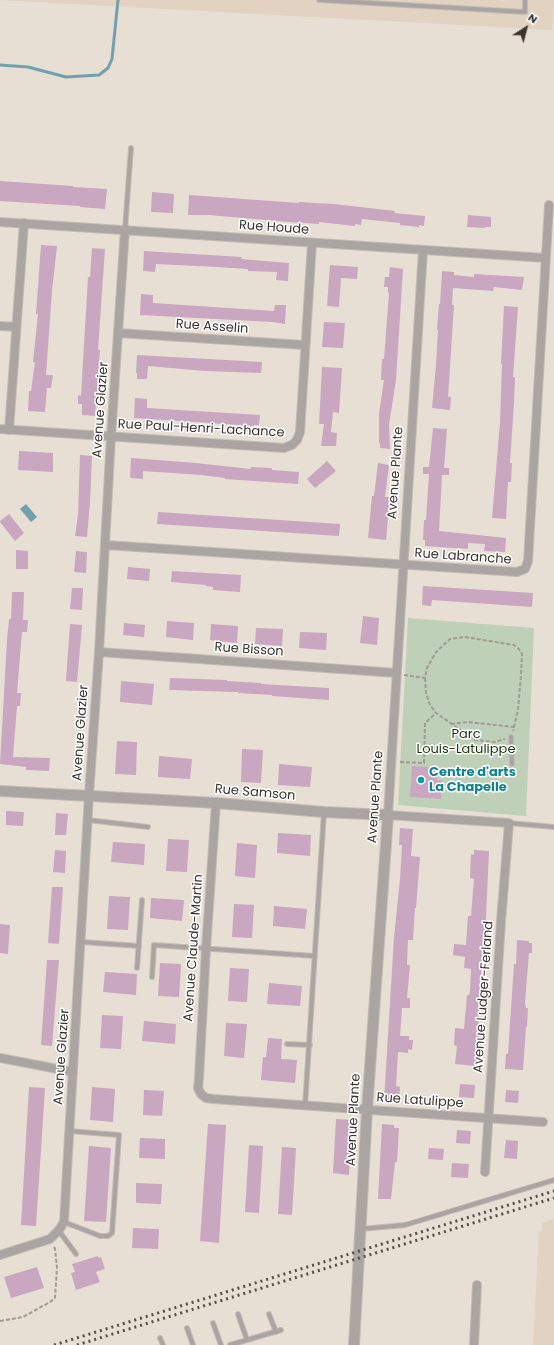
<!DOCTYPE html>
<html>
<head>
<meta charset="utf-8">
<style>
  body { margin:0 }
  #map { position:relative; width:554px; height:1345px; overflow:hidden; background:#e7ded4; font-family:Poppins,sans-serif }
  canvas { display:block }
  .north { position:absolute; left:506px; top:8px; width:40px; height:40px; -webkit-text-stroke:3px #fff; paint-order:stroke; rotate:36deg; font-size:11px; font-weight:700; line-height:16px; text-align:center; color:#373430 }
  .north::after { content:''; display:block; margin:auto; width:14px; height:18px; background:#373430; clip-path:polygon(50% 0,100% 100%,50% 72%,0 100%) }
</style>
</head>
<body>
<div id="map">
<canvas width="554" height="1345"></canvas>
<div class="north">N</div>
</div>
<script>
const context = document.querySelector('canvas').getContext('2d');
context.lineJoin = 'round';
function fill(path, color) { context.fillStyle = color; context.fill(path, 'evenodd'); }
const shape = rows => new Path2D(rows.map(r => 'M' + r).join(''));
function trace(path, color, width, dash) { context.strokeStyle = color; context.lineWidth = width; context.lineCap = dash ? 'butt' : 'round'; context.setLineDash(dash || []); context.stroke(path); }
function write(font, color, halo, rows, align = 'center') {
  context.font = font + ' Poppins,sans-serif'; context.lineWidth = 3; context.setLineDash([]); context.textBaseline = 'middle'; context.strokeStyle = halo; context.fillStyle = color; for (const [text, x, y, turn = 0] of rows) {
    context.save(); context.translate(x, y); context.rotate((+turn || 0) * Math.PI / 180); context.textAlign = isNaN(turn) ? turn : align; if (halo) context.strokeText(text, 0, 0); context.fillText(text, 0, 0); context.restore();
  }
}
fill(shape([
  [0,0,554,0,554,5,552,30],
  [554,1219,554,1345,533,1345,539,1232,542,1231,542,1223]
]), '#e1d2c2');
fill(shape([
  [408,618,534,628,526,816,398,805]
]), '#bfd0b9');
fill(shape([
  [26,504,37,517,31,522,20,509]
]), '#72a1ad');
trace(shape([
  [0,65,28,67,66,77,99,75,108,68,112,59,118,0]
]), '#72a1ad', 3);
fill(shape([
  [0,181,73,186,73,187,107,189,105,209,80,207,80,206,0,201],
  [152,192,174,194,173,213,151,212],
  [189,195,299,203,299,202,334,204,395,211,394,213,425,216,424,226,419,225,419,227,400,225,400,223,362,219,361,225,355,224,355,226,319,222,319,224,288,222,209,215,188,215],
  [468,215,491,217,491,227,485,227,485,228,467,227],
  [41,245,57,246,52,291,46,375,53,375,51,388,47,388,45,412,28,411,29,391,31,391,35,362,33,362,38,314,36,314],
  [92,248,105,249,98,350,100,350,95,416,82,415,82,404,78,404,78,395,81,396,88,277,90,277],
  [144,251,242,257,241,259,289,263,288,281,276,280,277,272,248,271,248,269,217,267,156,264,155,272,143,271],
  [330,265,358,267,357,279,341,278,339,307,327,306],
  [390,267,403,269,396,380,389,425,390,449,380,448,380,443,379,443,379,414,384,380,381,380,382,359,384,359,389,293,388,293,388,287,384,287,385,277,389,277],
  [442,271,454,272,454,275,474,277,474,274,524,277,522,290,494,287,493,291,453,288,452,305,454,305,448,397,451,397,450,410,432,408,436,365,438,330,437,330,439,304,440,304],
  [141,294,153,295,153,303,274,311,275,305,286,305,285,324,273,322,140,315],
  [504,306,518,307,513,377,515,377,514,403,510,463,512,463,511,482,508,482,506,519,492,518,500,422,502,364,501,364],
  [324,322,345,323,343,348,322,347],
  [137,355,262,362,261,373,205,371,148,366,147,379,137,379,137,373,136,373],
  [322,367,342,368,339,413,333,412,331,432,337,433,336,446,321,446,324,424,319,424],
  [135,398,147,399,147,408,260,415,259,425,254,425,254,426,134,418],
  [433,428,447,429,444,468,449,468,449,475,442,475,439,531,506,538,505,552,484,551,485,544,468,543,468,549,425,546,425,540,423,540,424,520,426,520,429,474,423,474,423,467,429,467],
  [19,451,53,453,53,472,18,470],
  [80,455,92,456,90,503,87,537,75,536,78,515],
  [131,458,196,463,251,469,251,467,272,468,272,470,299,472,298,484,225,479,225,478,201,475,143,471,143,479,130,478],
  [327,461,336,471,315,488,307,479],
  [378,463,389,465,385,497,390,497,386,540,368,538,372,496,374,496],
  [158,512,340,524,339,536,157,524],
  [9,514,24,533,15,541,0,522,0,521],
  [16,550,28,551,28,569,16,569],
  [76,551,87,552,86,573,74,572],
  [128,567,150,569,149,581,127,579],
  [172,571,241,575,240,592,213,590,213,587,206,586,206,585,171,582],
  [423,586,533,593,532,607,432,600,431,606,422,605],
  [72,588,83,588,82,610,70,609],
  [12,592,24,592,23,620,28,620,27,632,22,632,17,693,21,693,20,706,17,706,13,757,50,758,49,771,26,770,26,767,0,764,7,640,9,619,11,619],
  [363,616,379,618,377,645,360,643],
  [167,621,194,623,193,640,166,637],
  [124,623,145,625,144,637,123,635],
  [70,624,82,625,77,682,66,681],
  [211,624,238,626,237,643,210,640],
  [256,628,283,629,282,646,255,644],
  [300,632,327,633,326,650,299,648],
  [170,678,227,680,227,681,261,683,261,684,329,688,329,700,272,696,272,695,238,693,238,692,169,690],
  [121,681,154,684,152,705,120,702],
  [117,741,137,742,136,775,115,774],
  [242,749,263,750,261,783,241,782],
  [159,756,192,759,190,779,158,777],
  [279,764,312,767,310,787,278,785],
  [412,766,438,768,437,780,442,780,441,799,410,797],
  [6,811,24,812,23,826,6,825],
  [56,813,68,814,66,835,55,835],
  [400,828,413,829,411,856,420,857,416,908,415,908,413,940,408,940,407,965,410,965,407,998,410,998,410,1008,402,1008,400,1036,409,1036,409,1040,413,1040,412,1050,408,1049,408,1053,398,1052,396,1086,400,1087,399,1101,384,1100,394,938,400,879,402,845,399,845],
  [278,833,311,835,310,856,277,853],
  [168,839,189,840,187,872,166,871],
  [113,842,145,844,144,865,111,862],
  [237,843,257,845,255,878,235,876],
  [55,850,66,851,65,873,53,872],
  [474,850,489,851,485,939,481,974,478,1030,480,1030,476,1066,455,1064,457,1046,454,1045,455,1028,464,1029,467,995,469,995,470,991,471,969,464,968,465,957,453,955,454,944,466,945,468,916,471,916,474,879,470,878,471,854,474,855],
  [52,887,63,887,59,944,48,943],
  [109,896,130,897,128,930,107,929],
  [151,898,184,900,182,921,150,918],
  [234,904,254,905,252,938,232,937],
  [274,906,307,909,305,929,273,926],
  [0,924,10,925,8,954,0,953],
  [517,940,529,941,529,943,532,943,532,953,529,953,525,1003,526,1008,528,1008,527,1027,526,1027,523,1070,505,1069,506,1054,508,1054,514,964,516,964],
  [47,960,59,960,52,1046,41,1045],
  [160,963,181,964,179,997,158,996],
  [230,968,249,969,247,1002,228,1001],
  [105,972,137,974,136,995,103,992],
  [269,983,302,986,300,1006,267,1004],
  [102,1015,123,1016,121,1049,100,1048],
  [144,1021,176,1024,175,1044,142,1041],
  [226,1023,247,1024,244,1058,224,1056],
  [268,1038,282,1039,281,1059,297,1060,295,1083,261,1080,263,1057,266,1057],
  [460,1084,475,1085,474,1098,459,1097],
  [29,1087,45,1088,36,1226,21,1225],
  [92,1087,115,1089,113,1122,90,1120],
  [144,1090,164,1091,162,1116,143,1115],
  [506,1090,519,1091,518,1103,505,1102],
  [336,1119,352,1120,349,1175,333,1173],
  [208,1124,226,1125,219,1243,200,1241],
  [382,1124,394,1125,394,1128,399,1128,397,1162,395,1162,391,1199,378,1199],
  [457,1130,471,1131,470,1144,456,1143],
  [140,1138,165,1139,165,1159,139,1158],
  [506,1140,518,1141,517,1159,504,1158],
  [249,1145,263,1146,259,1213,245,1212],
  [89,1146,111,1148,106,1222,84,1221],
  [282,1147,296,1148,292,1215,278,1214],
  [429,1148,444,1149,443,1160,428,1159],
  [452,1163,469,1164,468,1178,451,1177],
  [136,1183,162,1184,161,1204,136,1203],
  [133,1228,159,1229,158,1249,132,1248],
  [98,1256,99,1258,101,1257,105,1269,96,1272,100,1282,76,1290,71,1273,75,1272,72,1264],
  [37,1267,44,1288,11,1298,4,1277]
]), '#caa7c1');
const service = shape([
  [319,0,525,12,525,0],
  [125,229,131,148],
  [511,737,512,764],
  [88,820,148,827],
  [509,823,554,827],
  [81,942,139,946],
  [137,968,142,900],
  [152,977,154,945,315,956],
  [287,1044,310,1045],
  [305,1106,324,812],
  [64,1222,100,1236,108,1236,112,1233,119,1135,69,1131],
  [361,1229,405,1225,554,1180],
  [59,1231,76,1254],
  [238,1314,247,1340],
  [269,1314,276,1332],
  [213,1323,221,1345],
  [187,1328,193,1345],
  [160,1338,163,1345],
  [230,1345,281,1330]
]);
const minor = shape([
  [0,222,546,258],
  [423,250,388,815,509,823,501,921,485,1172],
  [0,326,16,327],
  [118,333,304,345],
  [0,429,284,448,292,445,297,440,300,432,312,243],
  [9,430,24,223],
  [105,545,517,572,525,569,528,561,549,205],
  [99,652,397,673],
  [216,803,206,949,199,1078,198,1088,201,1094,206,1098,213,1099,543,1122],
  [0,1058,73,1072],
  [0,1255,50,1239,59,1230,64,1222,89,795,99,652,111,437,125,229],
  [474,1345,477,1285]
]);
const tertiary = shape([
  [0,791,216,803,324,812,388,815,367,1110,354,1345]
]);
trace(service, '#c4bcb3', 6);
trace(minor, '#c4bcb3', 10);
trace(tertiary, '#c4bcb3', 12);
trace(shape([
  [404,675,425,678,427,668,436,652,450,639,465,637,514,645,519,649,522,654,521,675,518,710,513,731],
  [425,678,426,693,430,705,436,713,475,740,494,742,505,739],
  [451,724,468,722,514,727],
  [400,762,424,763,425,723,436,713],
  [0,1321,23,1317,50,1302,55,1298,57,1268,55,1249,54,1247]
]), '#a29b93', 2, [4, 2]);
trace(service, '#aaa4a2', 4);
trace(minor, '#aaa4a2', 8);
trace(tertiary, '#aaa4a2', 10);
trace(shape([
  [54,1345,554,1191],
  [77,1345,554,1198]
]), '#534f4a', 3, [2, 4]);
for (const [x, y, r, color] of [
  [421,780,4,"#0f9aa8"]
]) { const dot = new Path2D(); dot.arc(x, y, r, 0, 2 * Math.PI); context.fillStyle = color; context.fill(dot); trace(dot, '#fff', 1.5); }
write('13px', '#373430', '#fff', [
  ["Rue Houde",274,228,4],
  ["Rue Asselin",212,327,4],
  ["Avenue Glazier",101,410,-86],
  ["Rue Paul-Henri-Lachance",201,429,3],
  ["Avenue Plante",396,473,-86],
  ["Rue Labranche",463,557,4],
  ["Rue Bisson",249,650,4],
  ["Avenue Glazier",81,733,-86],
  ["Rue Samson",255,793,5],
  ["Avenue Plante",376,797,-86],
  ["Avenue Claude-Martin",194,948,-86],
  ["Avenue Ludger-Ferland",484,997,-86],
  ["Avenue Glazier",62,1057,-86],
  ["Rue Latulippe",420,1101,4],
  ["Avenue Plante",354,1120,-87]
]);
write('13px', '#163606', '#fff', [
  ["Parc",466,735],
  ["Louis-Latulippe",466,750]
]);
write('bold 13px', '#0d838f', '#fff', [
  ["Centre d'arts",429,773],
  ["La Chapelle",429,788]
], 'left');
</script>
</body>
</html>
